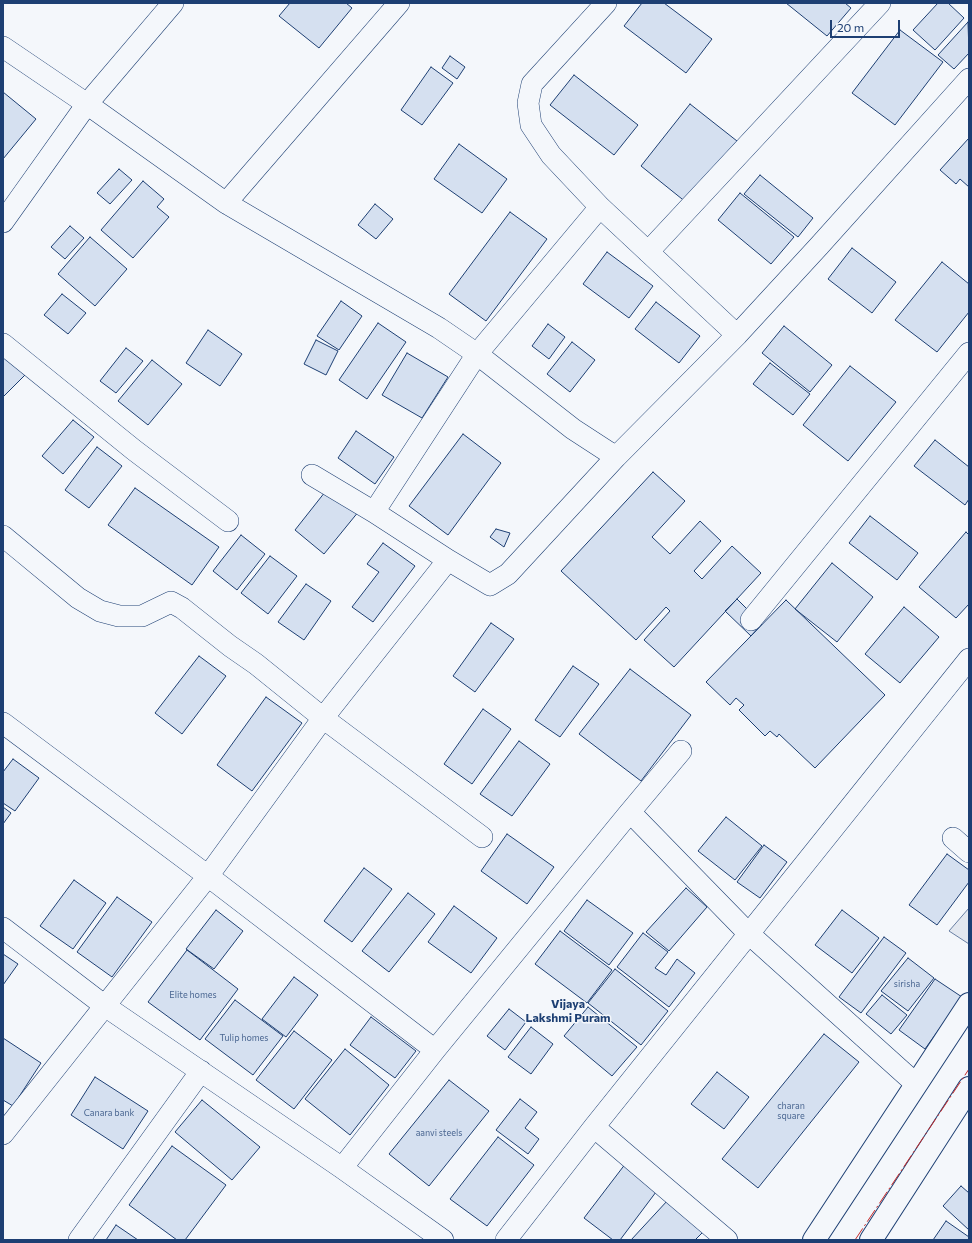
<!DOCTYPE html>
<html>
<head>
<meta charset="utf-8">
<style>
  body { margin:0 }
  #map { position:relative; width:972px; height:1243px; overflow:hidden; background:#f4f7fb; font-family:Commissioner,sans-serif }
  canvas { display:block }
  .frame { position:absolute; inset:0; border:4px solid #1d3f73; pointer-events:none }
  .scale { position:absolute; left:830px; top:20px; width:70px; height:18px; box-sizing:border-box; border:2px solid #1d3f73; border-top:0; padding-left:5px; font-size:12px; line-height:14px; white-space:nowrap; color:#1d3f73; -webkit-text-stroke:3px #f4f7fb; paint-order:stroke }
</style>
</head>
<body>
<div id="map">
<canvas width="972" height="1243"></canvas>
<div class="frame"></div>
<div class="scale">20 m</div>
</div>
<script>
const context = document.querySelector('canvas').getContext('2d');
context.lineJoin = 'round';
function fill(path, color) { context.fillStyle = color; context.fill(path, 'evenodd'); }
const shape = rows => new Path2D(rows.map(r => 'M' + r).join(''));
function trace(path, color, width, dash) { context.strokeStyle = color; context.lineWidth = width; context.lineCap = dash ? 'butt' : 'round'; context.setLineDash(dash || []); context.stroke(path); }
function write(font, color, halo, rows, align = 'center') {
  context.font = font + ' Commissioner,sans-serif'; context.lineWidth = 3; context.setLineDash([]); context.textBaseline = 'middle'; context.strokeStyle = halo; context.fillStyle = color; for (const [text, x, y, turn = 0] of rows) {
    context.save(); context.translate(x, y); context.rotate((+turn || 0) * Math.PI / 180); context.textAlign = isNaN(turn) ? turn : align; if (halo) context.strokeText(text, 0, 0); context.fillText(text, 0, 0); context.restore();
  }
}
const parking = shape([
  [969,908,969,944,949,931,969,908]
]);
fill(parking, '#e3e8f0');
trace(parking, '#687fa3', 1);
const building = shape([
  [290,3,346,3,352,8,319,48,279,16,290,3],
  [642,3,664,3,712,39,686,73,624,26,642,3],
  [786,3,845,3,851,8,827,36,786,3],
  [938,3,948,3,964,18,935,50,913,30,938,3],
  [968,22,969,53,954,69,938,55,968,22],
  [900,30,943,62,895,125,852,93,900,30],
  [450,56,465,67,457,79,442,68,450,56],
  [431,67,453,83,422,125,401,110,431,67],
  [574,75,638,125,614,155,550,105,574,75],
  [3,92,36,119,3,159,3,92],
  [690,104,737,141,687,203,641,166,690,104],
  [969,138,969,187,960,179,956,184,940,170,969,138],
  [459,144,507,179,482,213,434,179,459,144],
  [119,169,132,180,110,204,97,193,119,169],
  [760,175,813,218,798,237,744,194,760,175],
  [143,181,164,199,157,207,169,217,133,258,101,230,143,181],
  [740,193,794,237,771,264,718,220,740,193],
  [375,204,393,219,376,239,358,225,375,204],
  [510,212,547,239,486,321,449,294,510,212],
  [70,226,84,238,65,259,51,247,70,226],
  [90,237,127,269,95,306,58,274,90,237],
  [852,248,896,282,872,313,828,279,852,248],
  [607,252,653,286,629,318,583,284,607,252],
  [942,262,969,284,969,312,937,352,895,320,942,262],
  [62,294,86,313,68,334,44,315,62,294],
  [341,301,362,316,339,350,317,336,341,301],
  [656,302,700,336,679,363,635,329,656,302],
  [378,323,406,342,367,399,339,380,378,323],
  [548,324,565,337,549,359,532,346,548,324],
  [784,326,832,365,810,392,762,353,784,326],
  [208,330,242,354,220,386,186,363,208,330],
  [316,340,338,351,326,375,304,364,316,340],
  [572,342,595,360,570,392,547,374,572,342],
  [126,348,143,361,116,393,100,381,126,348],
  [3,351,29,371,3,397,3,351],
  [407,353,448,377,422,418,382,395,407,353],
  [152,360,182,384,148,425,118,401,152,360],
  [770,363,810,394,793,415,753,384,770,363],
  [850,366,896,402,848,461,803,425,850,366],
  [73,420,94,437,63,474,42,456,73,420],
  [356,431,394,457,375,484,338,458,356,431],
  [463,434,501,463,448,535,409,506,463,434],
  [935,440,969,467,969,499,965,505,914,466,935,440],
  [97,447,122,466,89,508,65,490,97,447],
  [653,472,685,501,652,537,670,554,700,521,721,541,694,571,702,579,732,546,761,573,674,667,644,640,670,611,666,607,636,640,561,571,653,472],
  [329,487,359,511,324,554,295,530,329,487],
  [135,488,219,547,192,585,108,525,135,488],
  [870,516,918,553,897,580,849,543,870,516],
  [496,529,510,533,504,547,490,537,496,529],
  [966,532,969,535,969,604,956,618,919,587,966,532],
  [241,535,265,554,237,590,213,571,241,535],
  [383,543,415,566,373,622,352,607,379,572,367,564,383,543],
  [270,556,297,576,268,614,241,593,270,556],
  [832,563,873,597,837,642,795,609,832,563],
  [306,584,331,601,304,640,278,622,306,584],
  [737,599,762,624,751,636,725,611,737,599],
  [786,600,885,695,815,768,779,734,777,737,770,731,765,736,739,710,744,705,736,698,730,705,706,682,786,600],
  [904,607,939,637,900,683,865,654,904,607],
  [491,623,514,639,475,692,453,676,491,623],
  [199,656,226,676,182,734,155,713,199,656],
  [573,666,599,684,560,737,535,720,573,666],
  [630,669,691,715,641,781,579,734,630,669],
  [266,697,302,723,252,791,217,765,266,697],
  [483,709,511,729,472,784,444,764,483,709],
  [519,741,550,764,512,816,480,794,519,741],
  [13,759,39,778,15,811,3,803,3,772,13,759],
  [3,807,11,813,3,824,3,807],
  [726,817,762,846,735,880,698,851,726,817],
  [507,834,554,867,527,904,481,871,507,834],
  [764,845,787,862,760,898,737,882,764,845],
  [947,854,969,870,969,882,937,925,909,905,947,854],
  [364,868,392,889,352,942,324,921,364,868],
  [74,880,106,903,73,949,40,926,74,880],
  [686,888,707,907,669,951,646,932,686,888],
  [408,893,435,914,389,972,362,951,408,893],
  [117,897,152,922,112,977,77,952,117,897],
  [587,900,633,933,609,965,564,931,587,900],
  [454,906,497,938,471,973,428,942,454,906],
  [216,910,243,931,214,969,186,949,216,910],
  [842,910,879,938,852,973,815,945,842,910],
  [560,931,612,970,587,1003,535,964,560,931],
  [643,933,668,952,655,968,666,975,677,959,695,973,669,1007,617,967,643,933],
  [884,937,906,953,861,1013,839,997,884,937],
  [187,950,238,989,200,1040,148,1002,187,950],
  [3,954,18,964,3,985,3,954],
  [908,958,934,978,908,1011,881,991,908,958],
  [615,969,668,1011,641,1045,588,1003,615,969],
  [294,977,318,995,286,1037,262,1019,294,977],
  [935,979,962,997,925,1049,899,1030,935,979],
  [882,995,907,1015,891,1034,866,1014,882,995],
  [235,1000,283,1036,253,1075,205,1039,235,1000],
  [588,1007,637,1047,612,1076,564,1036,588,1007],
  [509,1009,526,1022,505,1050,487,1036,509,1009],
  [371,1017,416,1051,395,1078,350,1045,371,1017],
  [531,1027,553,1044,531,1074,508,1057,531,1027],
  [294,1031,332,1060,294,1109,256,1080,294,1031],
  [824,1034,859,1062,758,1188,722,1159,824,1034],
  [3,1038,41,1063,13,1106,3,1100,3,1038],
  [345,1049,389,1085,350,1135,305,1099,345,1049],
  [717,1072,749,1097,724,1129,691,1104,717,1072],
  [95,1077,148,1111,123,1149,71,1115,95,1077],
  [449,1080,489,1111,429,1186,389,1154,449,1080],
  [520,1099,537,1112,525,1128,539,1139,528,1154,496,1130,520,1099],
  [202,1100,260,1147,232,1180,175,1132,202,1100],
  [498,1137,534,1165,487,1226,450,1199,498,1137],
  [172,1146,226,1185,185,1240,177,1240,129,1205,172,1146],
  [626,1163,659,1188,620,1240,613,1240,584,1218,626,1163],
  [961,1186,969,1193,969,1230,943,1206,961,1186],
  [668,1200,703,1232,695,1240,631,1240,668,1200],
  [946,1221,969,1237,969,1240,933,1240,946,1221],
  [116,1225,138,1240,106,1240,116,1225]
]);
fill(building, '#d5e0f0');
trace(building, '#1d3f73', 1);
const street = shape([
  [606,3,532,84,528,103,531,125,551,155,600,207,737,335],
  [3,47,87,104,226,203,439,328,477,354,573,429,616,457],
  [226,203,399,3],
  [3,222,87,104,173,3],
  [648,252,880,3],
  [3,344,134,450,228,521],
  [312,475,374,512,448,560],
  [374,512,477,354,600,207],
  [3,536,78,598,100,611,119,616,142,616,171,602,182,608,230,646,256,664,323,718,482,837],
  [751,620,969,353],
  [3,723,208,876,435,1050],
  [681,751,630,812,748,933,916,1084],
  [953,838,969,852],
  [3,928,105,1006,342,1168,443,1240],
  [594,1127,727,1240],
  [3,1134,208,876,323,718,448,560,490,585,508,574,616,457,737,335,819,246,969,79],
  [342,1168,435,1050,630,812],
  [79,1240,201,1071],
  [506,1240,594,1127,969,659]
]);
const secondary = shape([
  [814,1240,969,1004],
  [871,1240,969,1088]
]);
trace(street, '#1d3f73', 22);
trace(secondary, '#1d3f73', 24);
trace(street, '#f4f7fb', 21);
trace(secondary, '#f4f7fb', 22);
trace(shape([
  [855,1240,969,1069]
]), '#c62828', 1, [14, 3, 2, 3]);
write('9px', '#4b6792', null, [
  ["sirisha",907,984],
  ["Elite homes",193,995],
  ["Tulip homes",244,1038],
  ["charan",791,1106],
  ["square",791,1116],
  ["Canara bank",109,1113],
  ["aanvi steels",439,1133]
]);
write('bold 12px', '#1d3f73', '#f4f7fb', [
  ["Vijaya",568,1004],
  ["Lakshmi Puram",568,1018]
]);
</script>
</body>
</html>
